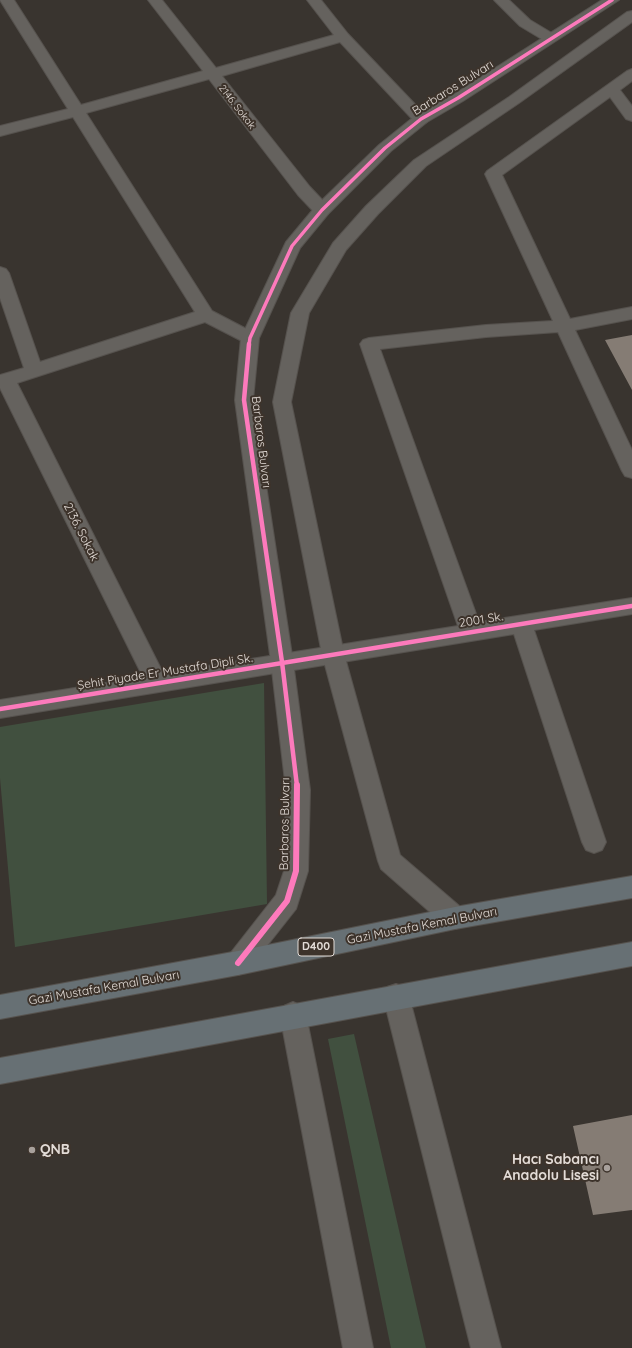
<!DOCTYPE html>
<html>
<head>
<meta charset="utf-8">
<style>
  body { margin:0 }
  canvas { display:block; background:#39342f }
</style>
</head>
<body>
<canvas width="632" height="1348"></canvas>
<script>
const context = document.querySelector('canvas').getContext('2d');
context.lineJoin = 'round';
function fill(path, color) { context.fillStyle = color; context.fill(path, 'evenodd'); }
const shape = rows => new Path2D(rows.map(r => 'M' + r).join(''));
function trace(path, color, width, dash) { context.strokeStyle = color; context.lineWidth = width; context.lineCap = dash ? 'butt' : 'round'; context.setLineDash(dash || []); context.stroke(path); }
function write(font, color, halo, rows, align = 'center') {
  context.font = font + ' Quicksand,sans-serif'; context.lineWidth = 4; context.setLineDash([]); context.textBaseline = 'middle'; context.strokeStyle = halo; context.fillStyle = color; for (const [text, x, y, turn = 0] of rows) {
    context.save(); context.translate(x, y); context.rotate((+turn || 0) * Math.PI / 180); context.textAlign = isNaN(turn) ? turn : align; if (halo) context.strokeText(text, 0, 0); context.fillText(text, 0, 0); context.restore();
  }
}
fill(shape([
  [264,683,267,904,15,947,0,778,0,727],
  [354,1034,426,1348,391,1348,328,1039]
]), '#41503f');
fill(shape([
  [632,335,632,390,605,340],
  [632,1115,632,1210,593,1215,573,1126]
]), '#857c74');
const street = shape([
  [0,0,14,0,81,105,203,71,148,0,162,0,216,68,334,35,307,0,321,0,348,34,429,119,427,122,421,124,415,122,340,42,222,76,310,187,328,206,330,210,328,214,322,215,316,214,298,195,209,79,86,113,212,311,256,334,259,338,256,342,250,344,244,342,205,322,17,383,163,673,458,626,360,344,363,340,369,338,486,325,553,321,485,174,487,171,627,71,632,69,632,81,620,90,632,106,632,121,626,119,610,97,502,175,570,319,632,307,632,319,575,330,632,450,632,478,625,476,622,471,558,332,486,337,380,349,479,622,632,598,632,614,534,630,606,842,602,850,594,853,586,850,582,842,514,634,0,718,0,700,143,677,0,388,0,375,24,368,0,298,0,267,6,269,9,273,40,362,195,312,73,117,0,136,0,126,68,109,0,0],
  [494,0,509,0,530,20,555,35,557,38,555,41,545,41,520,26,494,0]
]);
const secondary = shape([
  [602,0,619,0,463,101,427,122,391,151,328,214,300,248,259,338,253,400,293,662,310,790,308,871,296,909,247,971,238,975,229,971,225,963,229,955,276,895,284,871,286,790,271,662,235,400,241,338,286,242,316,206,379,145,415,116,453,95,602,0],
  [632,11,632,22,519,103,426,166,378,214,346,250,309,313,291,402,344,654,400,855,464,910,467,918,464,926,455,929,446,926,381,869,378,861,322,654,273,402,291,313,333,243,366,206,414,160,509,97,627,12,632,11],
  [396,984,405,987,409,996,501,1348,471,1348,383,996,387,987,396,984],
  [293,1002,302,1006,306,1015,373,1348,343,1348,280,1015,284,1006,293,1002]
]);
const highway = shape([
  [632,876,632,898,455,929,238,975,0,1019,0,995,238,951,455,907,632,876],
  [632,942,632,966,0,1084,0,1058,632,942]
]);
trace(street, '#56524e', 2);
trace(secondary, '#56524e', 2);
trace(highway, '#56524e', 2);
fill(street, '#65625e');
fill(secondary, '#65625e');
fill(highway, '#677074');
trace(shape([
  [249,345,250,338,292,246,322,210,385,148,421,119,458,98,612,0]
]), '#fd7abc', 3.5);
trace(shape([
  [249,344,244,400,282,662,297,786],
  [0,709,632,606]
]), '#fd7abc', 4.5);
trace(shape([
  [238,963,287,901,296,871,297,785]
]), '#fd7abc', 6);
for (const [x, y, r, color] of [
  [32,1150,4,"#a8a19c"],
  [607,1168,4,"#a8a19c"]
]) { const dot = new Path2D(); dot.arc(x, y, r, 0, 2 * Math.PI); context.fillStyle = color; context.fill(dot); trace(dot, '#3d332b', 1.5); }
write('10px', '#e3dcd7', '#3d332b', [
  ["2146. Sokak",237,107,52]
]);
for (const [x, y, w] of [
  [316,947,36]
]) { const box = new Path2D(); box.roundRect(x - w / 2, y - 9, w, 18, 3); context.fillStyle = '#3d332b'; context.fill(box); trace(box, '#e3dcd7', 1); }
write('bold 11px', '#e3dcd7', null, [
  ["D400",316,947]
]);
write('12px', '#e3dcd7', '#3d332b', [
  ["Barbaros Bulvarı",453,88,-32],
  ["Barbaros Bulvarı",261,442,83],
  ["2136. Sokak",81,532,63],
  ["2001 Sk.",481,620,-9],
  ["Şehit Piyade Er Mustafa Dipli Sk.",165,672,-9],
  ["Barbaros Bulvarı",285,824,-89],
  ["Gazi Mustafa Kemal Bulvarı",422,926,-11],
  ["Gazi Mustafa Kemal Bulvarı",104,988,-10]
]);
write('bold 14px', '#e3dcd7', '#3d332b', [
  ["QNB",40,1150],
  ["Hacı Sabancı",599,1160,"right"],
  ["Anadolu Lisesi",599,1176,"right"]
], 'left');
</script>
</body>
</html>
